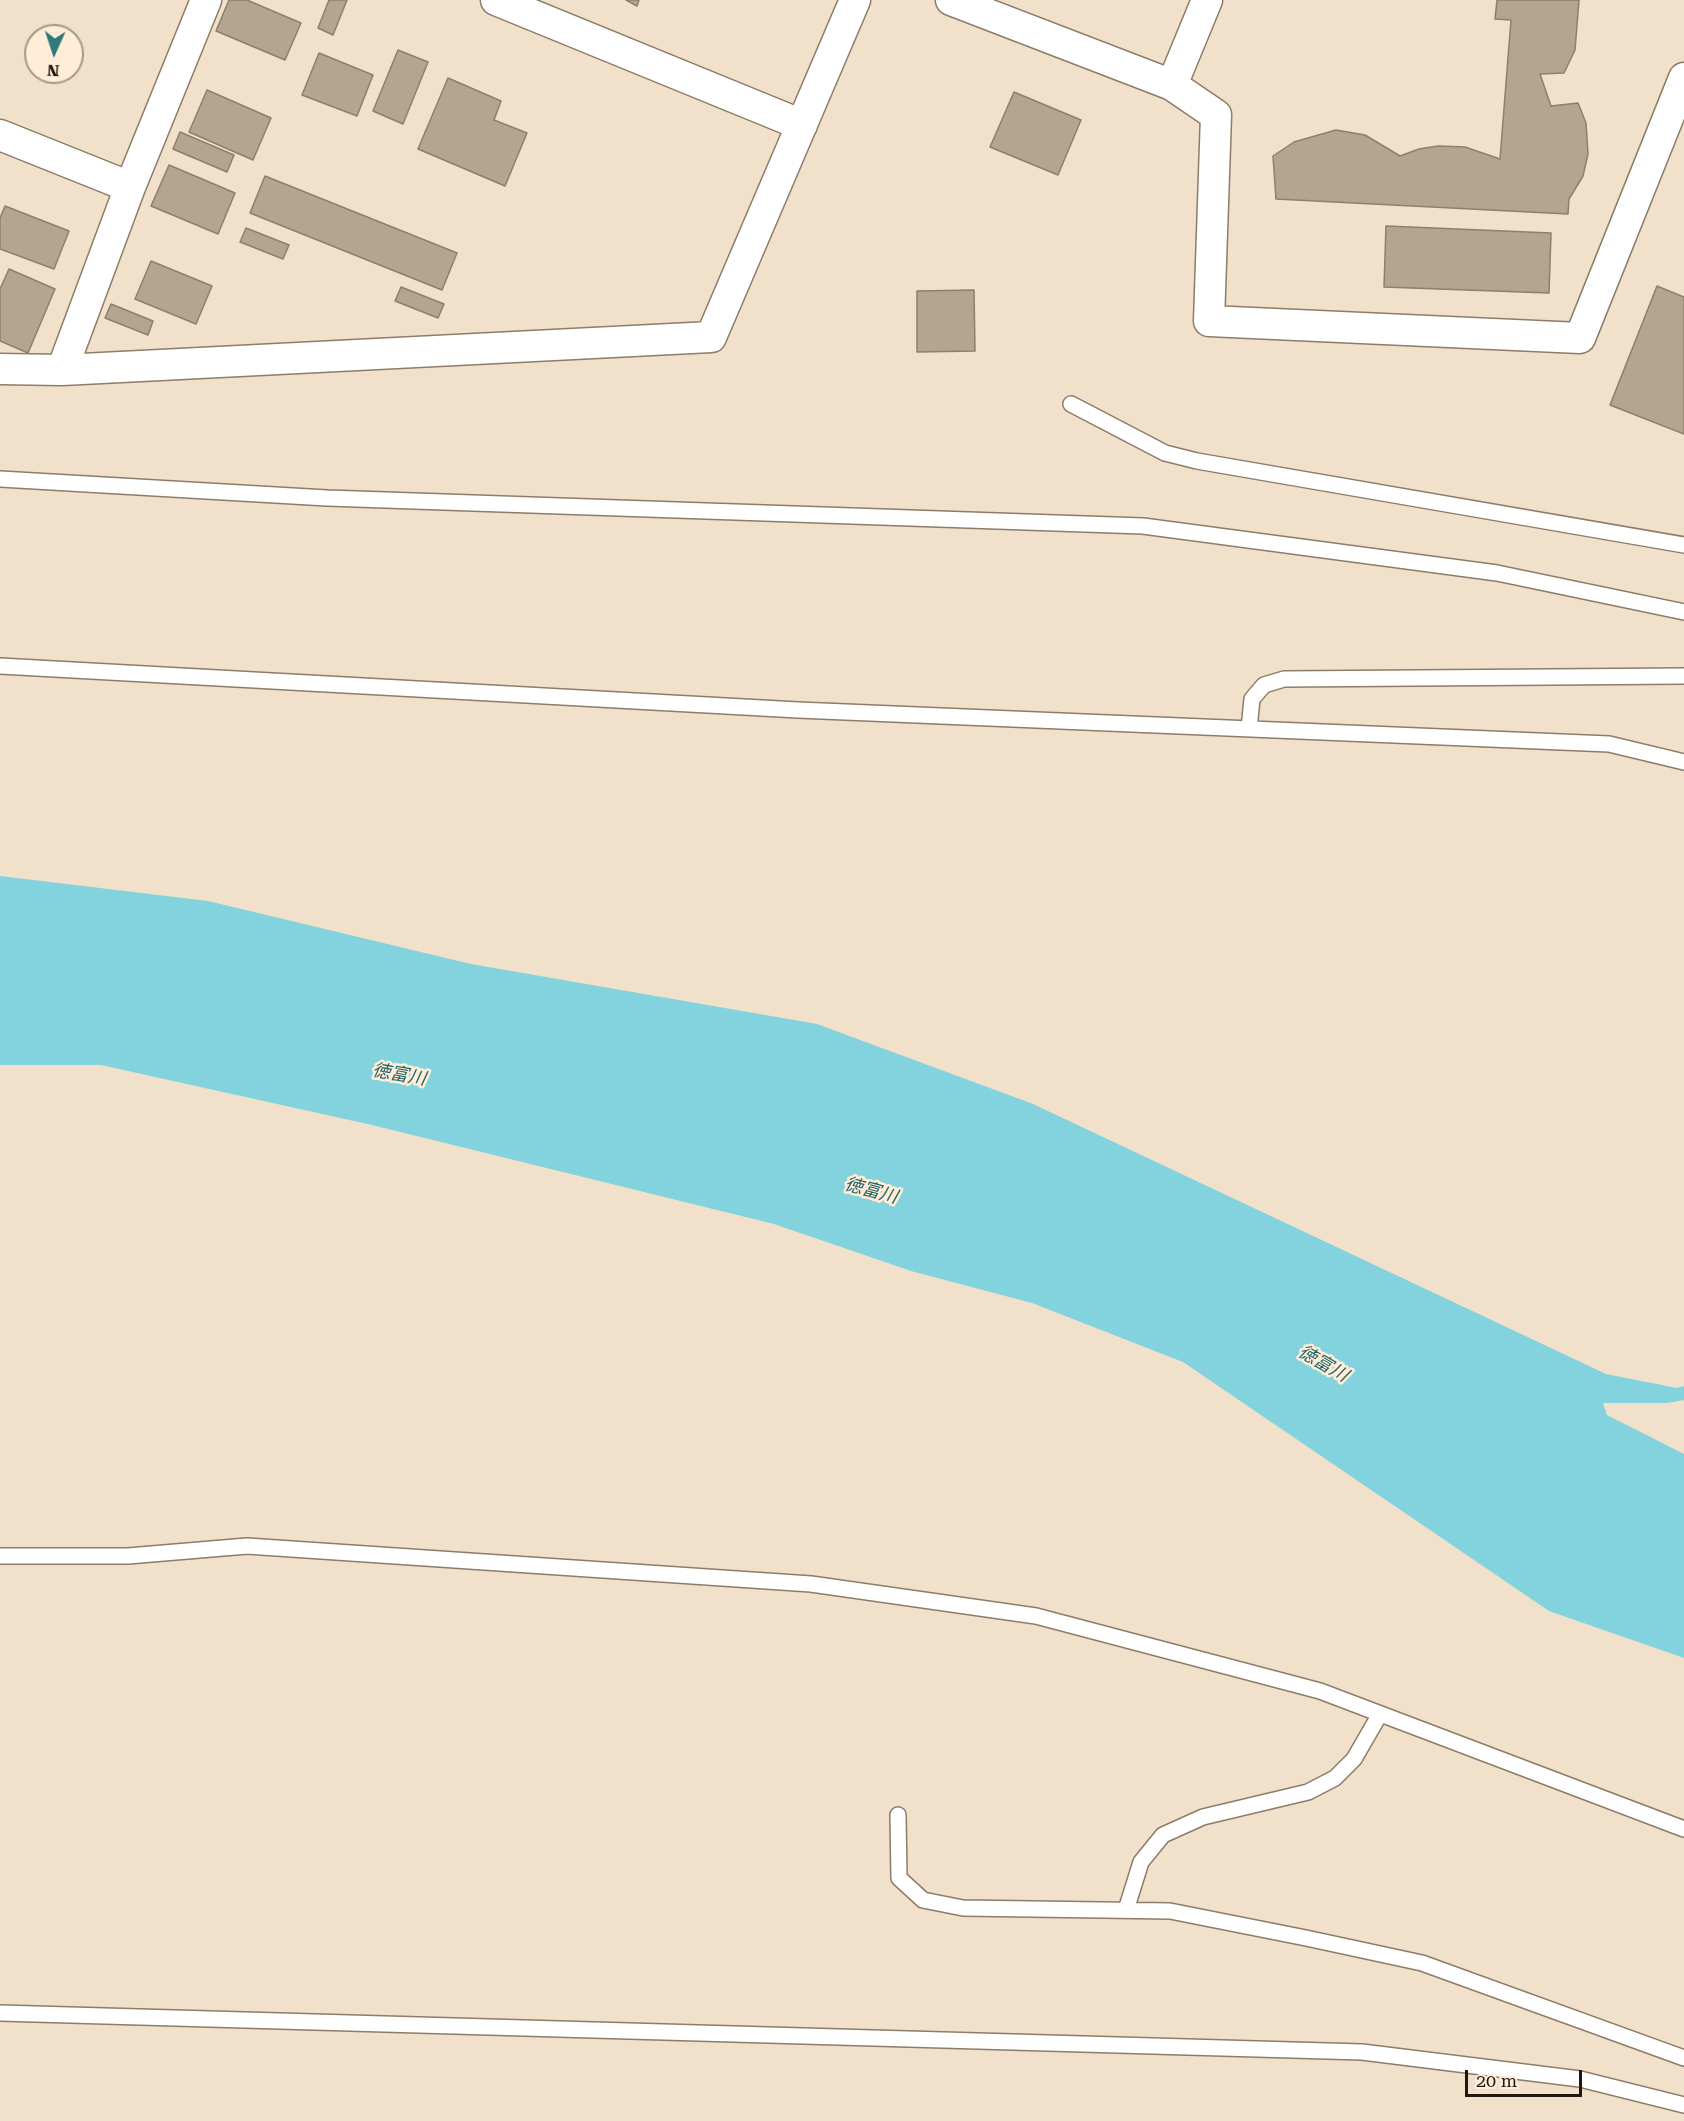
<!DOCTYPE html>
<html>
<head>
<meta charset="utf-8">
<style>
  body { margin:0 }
  #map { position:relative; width:1684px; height:2121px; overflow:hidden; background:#f1e0ca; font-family:"Roboto Serif",serif }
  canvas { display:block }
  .north { position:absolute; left:24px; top:24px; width:60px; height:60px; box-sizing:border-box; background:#ffedd7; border:2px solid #a59887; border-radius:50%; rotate:183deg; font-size:16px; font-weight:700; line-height:24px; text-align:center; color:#1e1810 }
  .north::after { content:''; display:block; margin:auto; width:21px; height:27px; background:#2f797d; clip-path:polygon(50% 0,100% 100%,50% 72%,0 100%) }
  .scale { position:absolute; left:1465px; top:2070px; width:117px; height:27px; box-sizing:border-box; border:3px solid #1e1810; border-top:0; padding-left:8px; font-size:18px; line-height:21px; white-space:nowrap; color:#1e1810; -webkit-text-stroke:4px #ffedd7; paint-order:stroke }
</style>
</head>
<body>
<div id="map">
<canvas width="1684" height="2121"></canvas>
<div class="north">N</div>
<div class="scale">20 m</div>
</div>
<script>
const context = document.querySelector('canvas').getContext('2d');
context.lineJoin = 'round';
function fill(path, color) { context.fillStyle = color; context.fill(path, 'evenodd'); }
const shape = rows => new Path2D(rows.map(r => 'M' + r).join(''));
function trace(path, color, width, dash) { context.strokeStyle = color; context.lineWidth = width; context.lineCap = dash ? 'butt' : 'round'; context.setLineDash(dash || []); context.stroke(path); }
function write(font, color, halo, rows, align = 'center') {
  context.font = font + ' "Roboto Serif","Noto Sans JP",serif'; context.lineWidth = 5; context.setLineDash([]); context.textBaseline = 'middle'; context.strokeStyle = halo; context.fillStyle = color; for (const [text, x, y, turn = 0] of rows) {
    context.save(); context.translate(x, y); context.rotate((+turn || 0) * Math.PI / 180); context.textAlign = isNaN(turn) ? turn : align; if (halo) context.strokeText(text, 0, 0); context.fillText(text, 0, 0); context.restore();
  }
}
fill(shape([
  [0,876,208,901,471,964,817,1024,1033,1104,1606,1374,1677,1388,1684,1386,1684,1400,1667,1403,1603,1403,1607,1415,1684,1454,1684,1658,1549,1611,1183,1362,1032,1303,911,1271,774,1224,372,1125,101,1065,0,1065]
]), '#82d3dd');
const building = shape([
  [229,0,247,0,301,23,285,60,216,31,229,0],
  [329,0,347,0,333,35,318,28,329,0],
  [626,0,639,0,637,6,626,0],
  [1497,0,1579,0,1575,50,1564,73,1540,74,1551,106,1578,103,1586,123,1588,154,1583,176,1569,199,1568,214,1276,199,1273,156,1294,142,1336,130,1365,135,1400,156,1419,149,1438,146,1465,147,1500,159,1511,20,1495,19,1497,0],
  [398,50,428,62,403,124,373,111,398,50],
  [319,53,373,75,357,116,302,95,319,53],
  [448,78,501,101,494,120,527,133,505,186,418,149,448,78],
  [207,90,271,118,253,160,189,132,207,90],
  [1014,92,1081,120,1058,175,990,147,1014,92],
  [180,132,234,155,227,172,173,149,180,132],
  [169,165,235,193,218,234,151,206,169,165],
  [265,176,457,253,442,290,250,213,265,176],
  [5,206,69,231,54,269,0,249,0,218,5,206],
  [1386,226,1551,233,1549,293,1384,287,1386,226],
  [246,228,289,245,283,259,240,242,246,228],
  [151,261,212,286,196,324,135,299,151,261],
  [9,269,55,289,28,353,0,341,0,289,9,269],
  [1657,286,1684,297,1684,434,1610,405,1657,286],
  [401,287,444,304,438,318,395,301,401,287],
  [974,290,975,351,917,352,917,291,974,290],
  [111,304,153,321,148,335,105,318,111,304]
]);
fill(building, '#b4a590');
trace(building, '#8e7f6b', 1.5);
const lane = shape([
  [1071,404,1165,453,1197,461,1684,545],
  [0,479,327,498,1143,526,1497,573,1684,612],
  [0,666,798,710,1609,744,1684,762],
  [1249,729,1252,699,1264,685,1284,679,1684,676],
  [0,1556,128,1556,247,1546,811,1584,1036,1616,1320,1691,1684,1829],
  [898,1815,899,1878,923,1900,963,1908,1170,1911,1306,1938,1422,1963,1684,2058],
  [1126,1910,1141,1862,1163,1835,1203,1817,1308,1792,1335,1778,1354,1759,1380,1714],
  [0,2013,1362,2052,1580,2079,1684,2105]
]);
const street = shape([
  [496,0,802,125],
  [951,0,1172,85,1216,115,1209,321,1580,338,1684,78],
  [1172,85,1207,0],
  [0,135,130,187],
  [0,369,62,370,711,337,855,0],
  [62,370,130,187,206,0]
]);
trace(lane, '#8c7c69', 18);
trace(street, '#8c7c69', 33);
trace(lane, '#fff', 15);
trace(street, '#fff', 30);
write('italic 18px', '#1f6269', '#ffedd7', [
  ["徳富川",399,1075,10],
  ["徳富川",871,1191,15],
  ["徳富川",1323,1364,30]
]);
</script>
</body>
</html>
